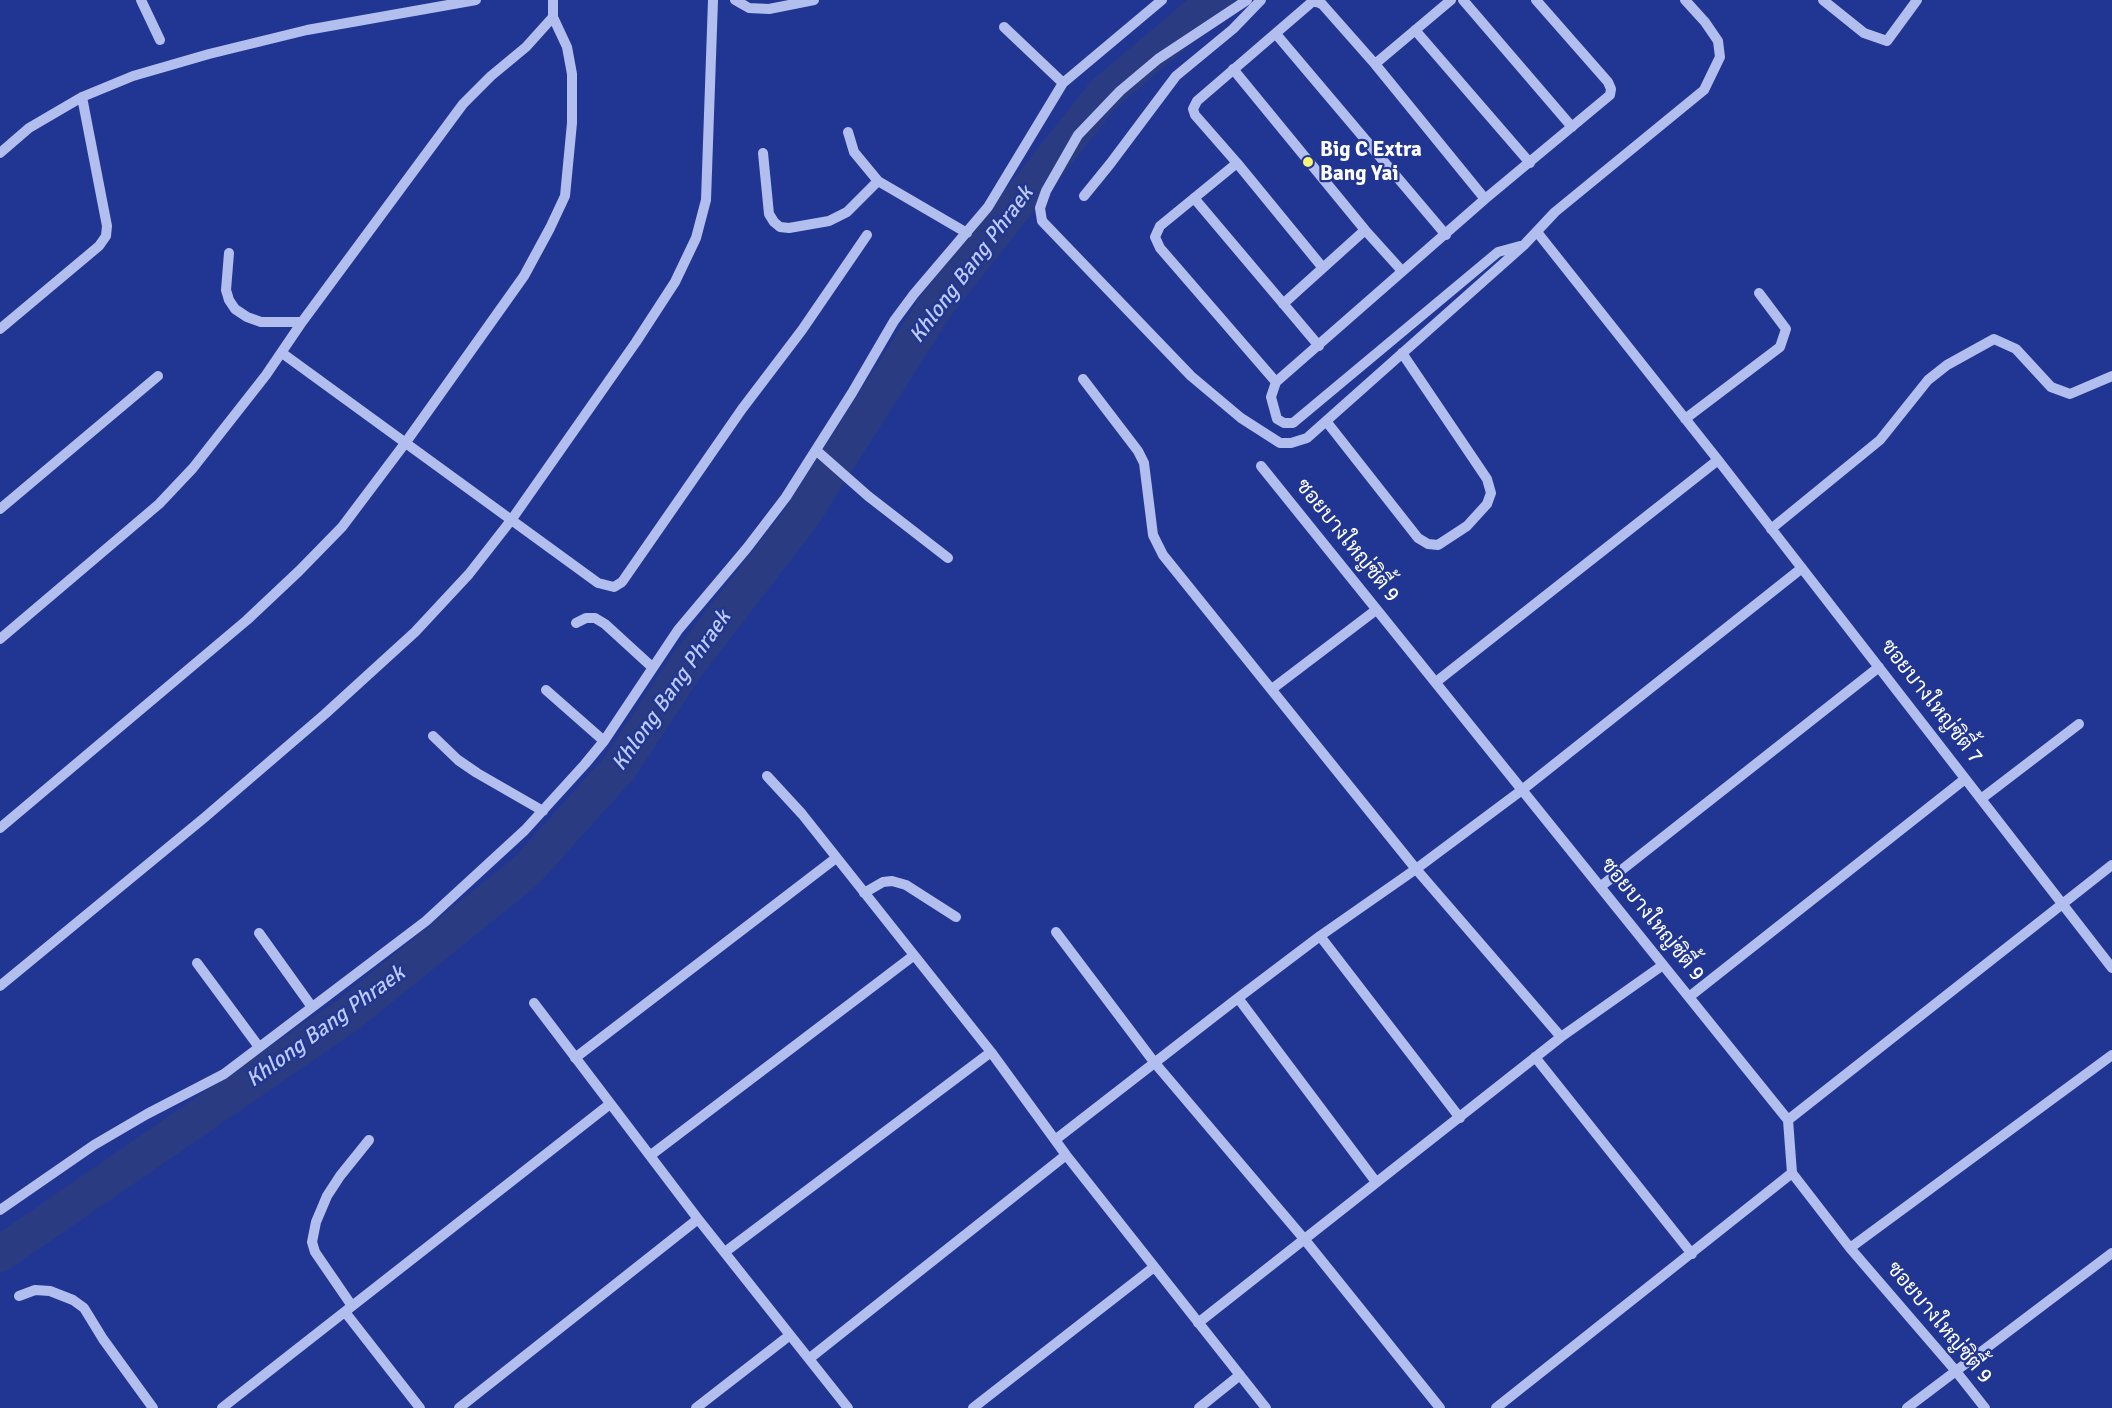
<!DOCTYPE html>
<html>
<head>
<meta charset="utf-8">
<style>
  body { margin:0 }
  canvas { display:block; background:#203692 }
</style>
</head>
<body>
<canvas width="2112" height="1408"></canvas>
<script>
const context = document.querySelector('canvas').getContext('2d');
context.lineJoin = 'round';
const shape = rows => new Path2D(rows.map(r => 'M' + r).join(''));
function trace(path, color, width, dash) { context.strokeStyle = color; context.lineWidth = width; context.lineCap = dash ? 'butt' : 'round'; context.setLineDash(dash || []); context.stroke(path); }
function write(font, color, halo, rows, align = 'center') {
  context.font = font + ' Signika,Sarabun,sans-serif'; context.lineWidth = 4.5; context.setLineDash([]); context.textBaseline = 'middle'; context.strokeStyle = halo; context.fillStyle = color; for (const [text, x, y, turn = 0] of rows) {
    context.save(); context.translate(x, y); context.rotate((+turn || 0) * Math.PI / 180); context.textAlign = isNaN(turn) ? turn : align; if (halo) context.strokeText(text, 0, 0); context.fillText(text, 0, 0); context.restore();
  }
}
trace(shape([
  [0,1254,349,1014,526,871,619,768,687,665,800,519,937,304,1104,94,1215,0]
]), '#2a3b81', 36);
trace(shape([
  [141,0,160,40],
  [735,0,749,8,769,9,814,0],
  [1247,0,1158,59,1120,91,1078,135,1046,191,1040,208,1042,221,1191,376,1241,418,1280,443,1291,443,1307,438,1524,245,1555,212,1704,90,1720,57,1718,41,1705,22,1685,0],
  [1463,0,1572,127],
  [1823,0,1864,33,1887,41,1917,0],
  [1004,27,1063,83],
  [1415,30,1530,163],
  [1276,34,1446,235],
  [1375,64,1451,0],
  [1233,69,1365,230,1402,271],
  [848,132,854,152,878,181,967,233],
  [0,153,29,128,82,97,133,76,209,54,307,30,476,0],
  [763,153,769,214,774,222,780,227,789,228,829,221,847,212,878,181],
  [1237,163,1323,268],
  [1084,196,1110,164,1176,76,1233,29,1261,0],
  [1194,198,1319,346],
  [1537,232,1718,460,2112,968],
  [1520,246,1498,252,1293,423,1284,423,1277,419,1271,397,1276,382,1485,199,1610,95,1611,89,1608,82,1536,0],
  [229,253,226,290,229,300,235,309,247,317,261,322,302,322],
  [1283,304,1365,230],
  [0,329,99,246,106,236,107,226,82,97],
  [282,353,598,583,614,587,622,582,742,409,802,330,867,235],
  [1083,379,1138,451,1144,463,1153,535,1163,555,1416,869,1561,1037],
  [1276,382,1160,248,1155,237,1160,226,1237,163,1195,115,1193,109,1197,101,1312,2,1317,2,1322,4,1375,64,1485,199],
  [1685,419,1780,347,1786,329,1759,293],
  [1326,421,1418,538,1428,544,1438,545,1467,526,1487,504,1491,493,1487,479,1402,353],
  [817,451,868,496,948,558],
  [1261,466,1788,1120,1792,1173,1850,1248,1955,1370,1985,1408],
  [0,509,158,376],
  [1771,529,1880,440,1928,380,1947,365,1994,339,2016,349,2051,387,2070,394,2112,376],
  [576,623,586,618,595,618,605,624,652,667],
  [0,639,159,504,193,468,266,375,302,322,463,104,491,76,526,47,553,17,553,0],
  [1436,682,1718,460],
  [1272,689,1376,610],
  [546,690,604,741],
  [433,736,458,760,477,773,543,811],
  [767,776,802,814,991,1052,1066,1155,1266,1408],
  [1981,799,2079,724],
  [0,828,247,620,299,571,342,527,406,442,524,276,550,228,565,196,572,123,572,74,567,47,553,17],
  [1600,887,1879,667],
  [864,893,883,882,892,881,906,885,956,917],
  [1056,932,1154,1062,1305,1240,1440,1408],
  [259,933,312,1007],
  [1320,936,1460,1118],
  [197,963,259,1047],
  [0,986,204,818,325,714,415,632,469,574,512,519,636,342,675,282,696,238,706,200,713,0],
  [1689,997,1965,779],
  [1238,998,1376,1182],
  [534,1003,698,1219,848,1408],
  [1535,1057,1692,1254],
  [575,1058,836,858],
  [1788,1120,2112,865],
  [1055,1140,1238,998,1320,936,1416,869,1522,790,1802,568],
  [651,1155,913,956],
  [0,1210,94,1145,147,1114,224,1074,426,921,525,830,585,764,604,741,678,630,747,548,786,497,852,393,894,321,914,294,988,207,1063,83,1162,0],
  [1850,1248,2112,1055],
  [725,1252,991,1052],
  [19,1296,35,1290,50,1291,73,1300,84,1308,103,1339,153,1408],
  [352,1306,315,1252,312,1242,316,1222,327,1196,340,1176,369,1140],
  [345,1312,420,1408],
  [1198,1323,1561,1037,1663,965],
  [810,1358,1066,1155],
  [222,1408,610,1104],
  [459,1408,698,1219],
  [696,1408,790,1335],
  [973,1408,1154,1267],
  [1199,1408,1240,1375],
  [1496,1408,1792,1173],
  [1907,1408,2112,1253]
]), '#b2beed', 10);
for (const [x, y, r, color] of [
  [1308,162,6,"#faf473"]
]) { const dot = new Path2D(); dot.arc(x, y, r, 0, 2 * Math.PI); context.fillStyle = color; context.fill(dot); trace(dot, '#203692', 2); }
write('bold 21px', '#fff', '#203692', [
  ["Big C Extra",1320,150],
  ["Bang Yai",1320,174]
], 'left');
write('21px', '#fff', '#203692', [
  ["ซอยบางใหญ่ซิตี้ 9",1347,541,51],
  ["ซอยบางใหญ่ซิตี้ 7",1931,702,52],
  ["ซอยบางใหญ่ซิตี้ 9",1652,920,51],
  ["ซอยบางใหญ่ซิตี้ 9",1939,1323,50]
]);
write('italic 22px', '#becaf4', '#203692', [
  ["Khlong Bang Phraek",972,265,-53],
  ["Khlong Bang Phraek",672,691,-55],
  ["Khlong Bang Phraek",326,1027,-36]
]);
</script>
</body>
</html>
